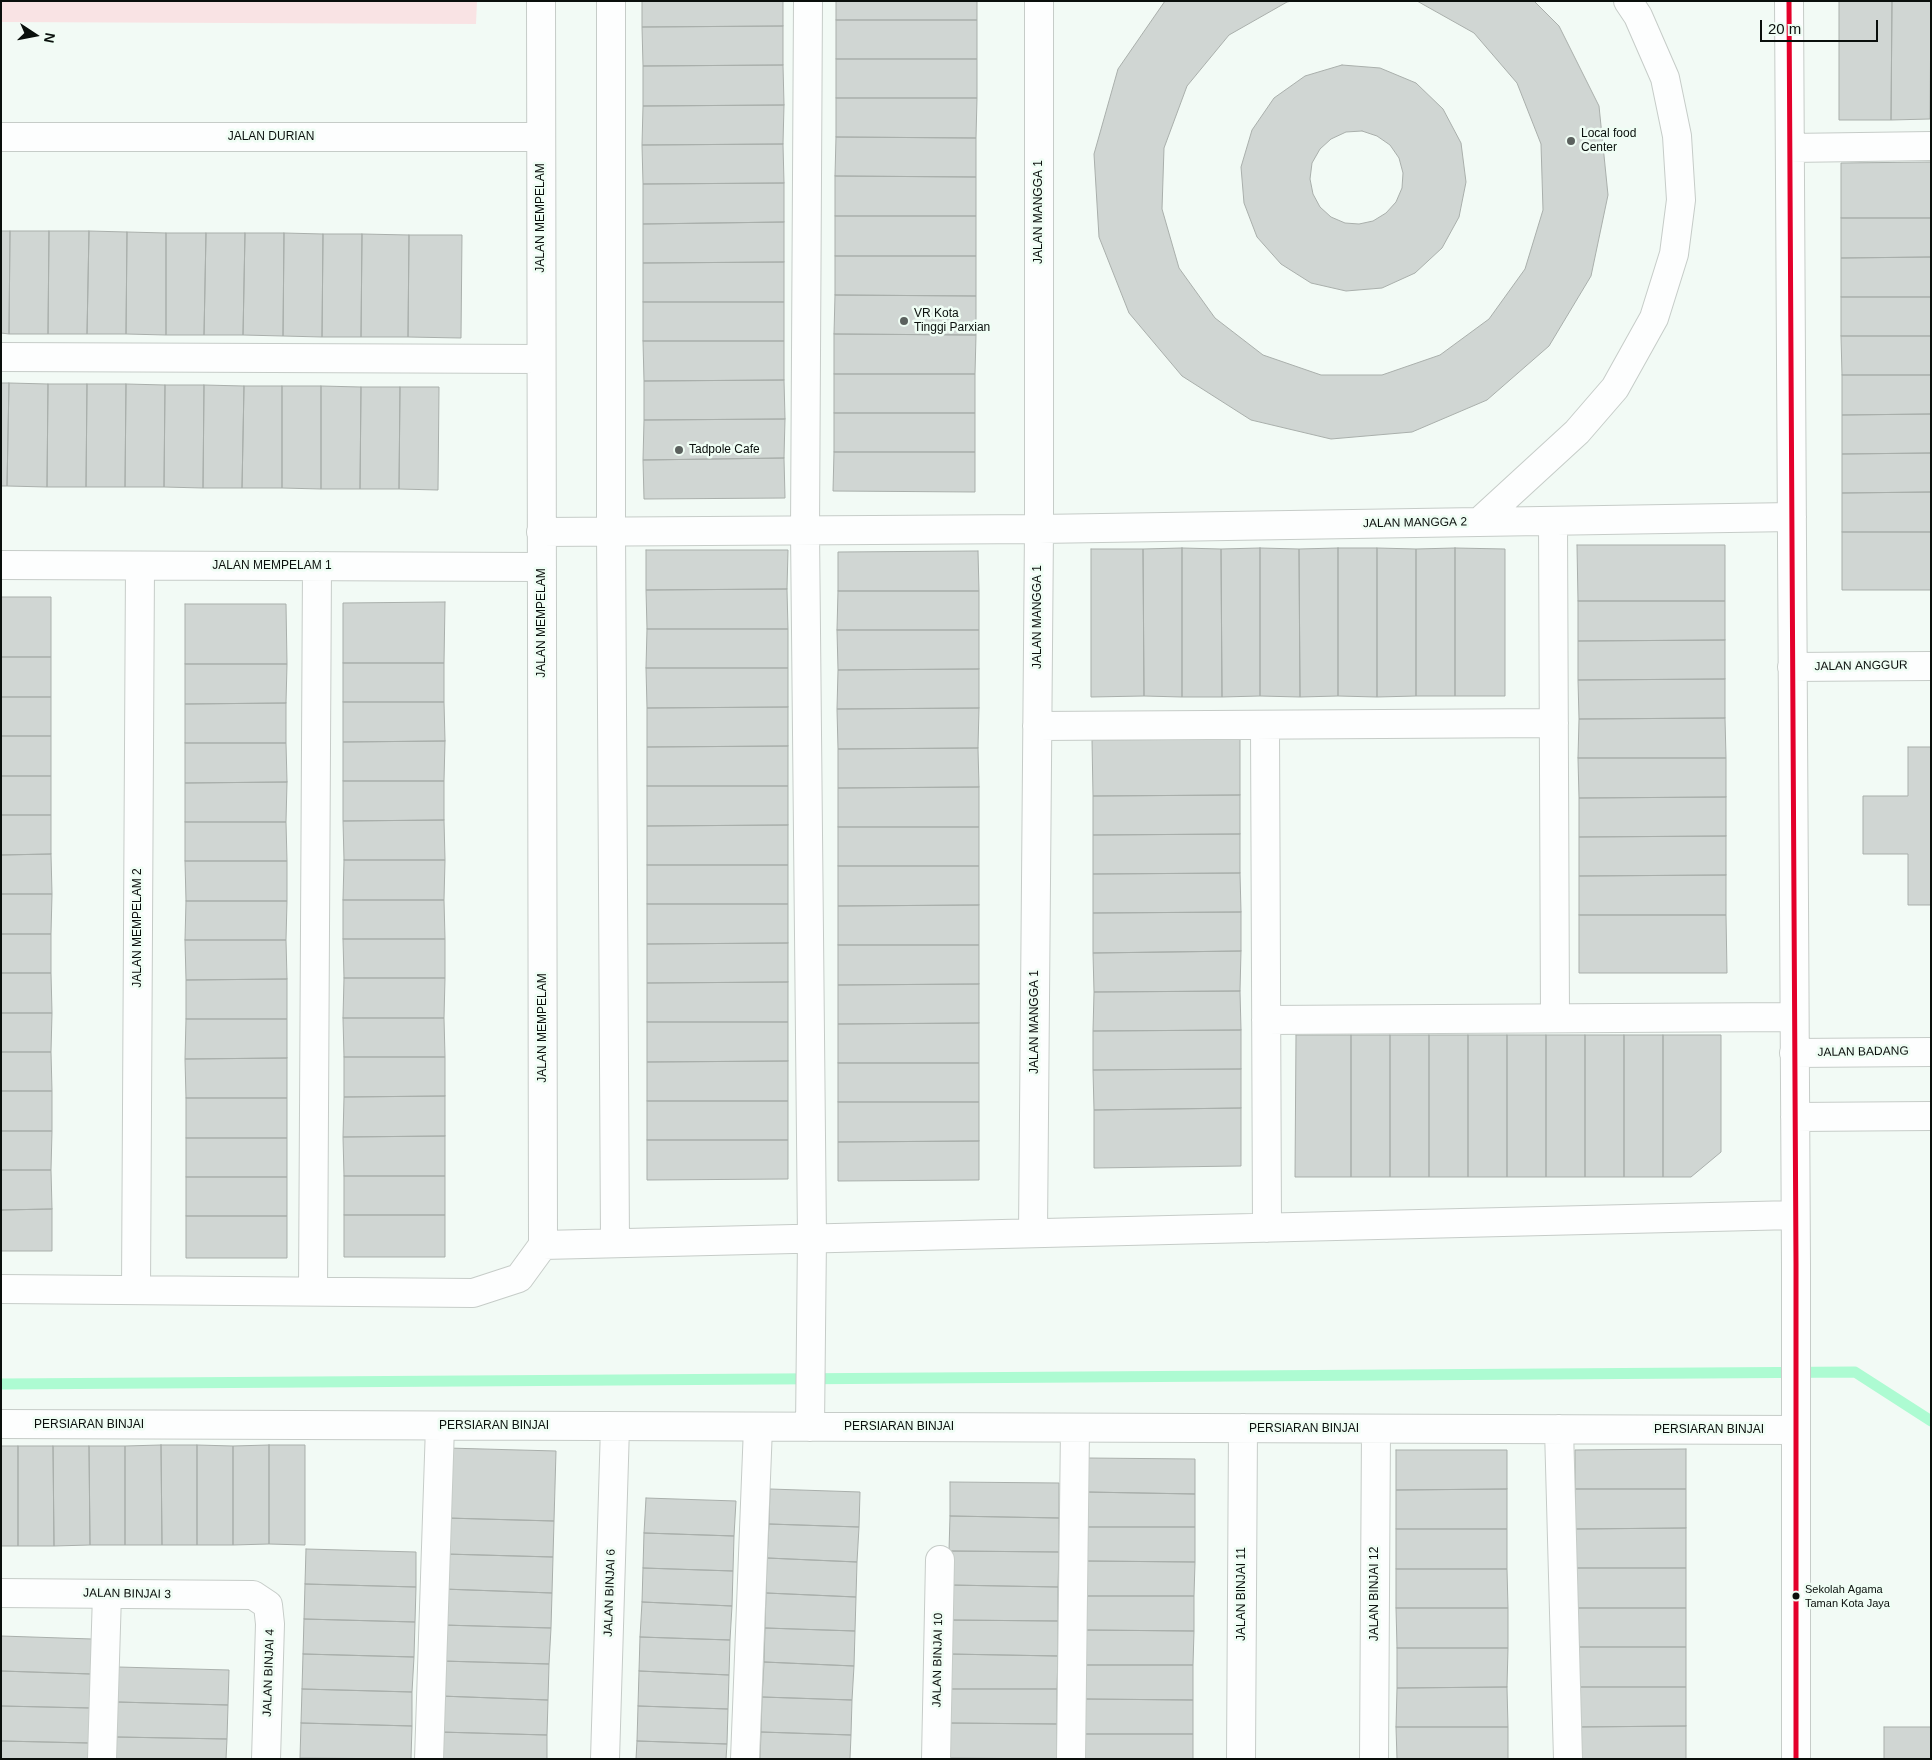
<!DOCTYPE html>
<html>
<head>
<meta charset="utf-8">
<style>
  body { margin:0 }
  #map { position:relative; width:1932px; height:1760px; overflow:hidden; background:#f2faf5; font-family:Arial,sans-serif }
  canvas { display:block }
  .frame { position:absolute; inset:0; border:2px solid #0a0f0c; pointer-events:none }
  .north { position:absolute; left:10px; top:10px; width:50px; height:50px; -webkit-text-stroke:4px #effdf4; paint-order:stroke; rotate:101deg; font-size:14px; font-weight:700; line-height:20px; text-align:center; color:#0a0f0c }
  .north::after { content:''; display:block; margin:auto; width:18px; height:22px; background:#0a0f0c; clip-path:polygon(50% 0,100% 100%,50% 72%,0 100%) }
  .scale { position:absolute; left:1760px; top:20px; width:118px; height:22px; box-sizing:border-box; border:2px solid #0a0f0c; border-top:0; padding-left:6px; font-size:15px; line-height:18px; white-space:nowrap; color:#0a0f0c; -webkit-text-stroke:4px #effdf4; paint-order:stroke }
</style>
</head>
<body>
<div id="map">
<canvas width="1932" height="1760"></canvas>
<div class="frame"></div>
<div class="north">N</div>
<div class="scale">20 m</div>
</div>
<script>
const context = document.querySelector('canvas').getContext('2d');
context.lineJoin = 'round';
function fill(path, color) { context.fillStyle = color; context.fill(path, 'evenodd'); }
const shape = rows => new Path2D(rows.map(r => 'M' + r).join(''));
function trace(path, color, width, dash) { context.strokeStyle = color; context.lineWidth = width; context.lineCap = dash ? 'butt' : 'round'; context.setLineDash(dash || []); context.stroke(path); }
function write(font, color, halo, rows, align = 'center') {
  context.font = font + ' Arial,sans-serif'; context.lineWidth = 5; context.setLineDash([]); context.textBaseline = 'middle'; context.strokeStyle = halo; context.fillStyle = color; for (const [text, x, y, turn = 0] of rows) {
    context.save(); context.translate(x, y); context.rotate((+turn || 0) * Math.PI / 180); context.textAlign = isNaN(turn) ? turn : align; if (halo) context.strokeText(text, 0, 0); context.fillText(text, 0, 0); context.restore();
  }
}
fill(shape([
  [1,1,477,1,476,24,1,22]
]), '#f9e3e4');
trace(shape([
  [1,1384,1855,1372,1931,1421]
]), '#adfbd2', 11);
const building = shape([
  [642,1,783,1,783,26,642,27,642,1],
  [836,1,977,1,977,20,836,20,836,1],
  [1165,1,1292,1,1287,2,1229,35,1187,86,1164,148,1162,209,1179,268,1215,318,1263,355,1321,375,1382,375,1440,355,1489,319,1525,269,1543,210,1541,144,1517,83,1474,33,1417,1,1534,1,1559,26,1599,106,1608,195,1591,276,1549,346,1487,400,1412,432,1331,439,1251,420,1182,376,1129,313,1099,237,1094,154,1118,69,1165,1],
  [1839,1,1892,1,1891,120,1839,120,1839,1],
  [1892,1,1931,1,1930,119,1891,120,1892,1],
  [836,20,977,20,977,59,836,59,836,20],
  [783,26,783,65,643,66,642,27,783,26],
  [836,59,977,59,977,98,836,98,836,59],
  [783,65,784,105,643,106,643,66,783,65],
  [1342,65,1380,68,1416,83,1443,109,1461,143,1466,182,1459,217,1442,248,1415,273,1382,288,1346,291,1311,283,1281,264,1257,237,1244,203,1241,167,1252,130,1274,98,1305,76,1342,65],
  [1362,131,1377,136,1390,145,1399,158,1403,173,1402,188,1396,202,1386,213,1373,221,1359,224,1345,223,1331,217,1320,207,1313,194,1310,179,1312,163,1320,149,1331,139,1346,132,1362,131],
  [836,98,977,98,976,138,836,137,836,98],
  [784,105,783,144,642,145,643,106,784,105],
  [836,137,976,138,976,177,835,176,836,137],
  [783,144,784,183,643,184,642,145,783,144],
  [1931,162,1931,218,1841,218,1841,163,1931,162],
  [835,176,976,177,976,216,835,216,835,176],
  [784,183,784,222,643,224,643,184,784,183],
  [835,216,976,216,976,256,835,256,835,216],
  [1841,218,1931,218,1931,257,1841,258,1841,218],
  [784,222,784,262,643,263,643,224,784,222],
  [1,231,10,231,9,334,1,333,1,231],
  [10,231,49,231,48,334,9,334,10,231],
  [49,231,89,231,87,334,48,334,49,231],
  [89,231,127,232,126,334,87,334,89,231],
  [127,232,166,233,166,335,126,334,127,232],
  [166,233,206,233,204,335,166,335,166,233],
  [206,233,245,233,243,335,204,335,206,233],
  [245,233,284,233,283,336,243,335,245,233],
  [284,233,323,234,322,337,283,336,284,233],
  [323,234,362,234,361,337,322,337,323,234],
  [362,234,409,235,408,337,361,337,362,234],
  [409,235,462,235,461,338,408,337,409,235],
  [835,256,976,256,976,296,835,295,835,256],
  [1931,257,1931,297,1841,297,1841,258,1931,257],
  [784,262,784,302,643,302,643,263,784,262],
  [835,295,976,296,976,335,834,334,835,295],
  [1841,297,1931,297,1931,336,1841,336,1841,297],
  [643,302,784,302,784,341,643,341,643,302],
  [834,334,976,335,975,374,834,374,834,334],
  [1841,336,1931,336,1931,375,1842,375,1841,336],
  [643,341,784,341,784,380,644,381,643,341],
  [834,374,975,374,975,413,834,413,834,374],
  [1842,375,1931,375,1931,414,1842,415,1842,375],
  [784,380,785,419,644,420,644,381,784,380],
  [1,383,9,383,7,486,1,486,1,383],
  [9,383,48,384,47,487,7,486,9,383],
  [48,384,87,384,86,487,47,487,48,384],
  [87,384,126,384,125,487,86,487,87,384],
  [126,384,165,385,164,487,125,487,126,384],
  [165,385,204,385,203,488,164,487,165,385],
  [204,385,244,386,242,488,203,488,204,385],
  [244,386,282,386,282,488,242,488,244,386],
  [282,386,321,386,321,489,282,488,282,386],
  [321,386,361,387,360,489,321,489,321,386],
  [361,387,400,387,399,489,360,489,361,387],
  [400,387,439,387,438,490,399,489,400,387],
  [834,413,975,413,975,452,834,452,834,413],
  [1931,414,1931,453,1842,454,1842,415,1931,414],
  [785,419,784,458,643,460,644,420,785,419],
  [834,452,975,452,975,492,833,491,834,452],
  [1931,453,1931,492,1842,493,1842,454,1931,453],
  [784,458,785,498,644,499,643,460,784,458],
  [1931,492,1931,532,1842,532,1842,493,1931,492],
  [1842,532,1931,532,1931,590,1842,590,1842,532],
  [1577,545,1725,545,1725,601,1578,601,1577,545],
  [1182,548,1221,549,1222,697,1182,697,1182,548],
  [1182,548,1182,697,1144,696,1143,549,1182,548],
  [1260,548,1299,549,1300,697,1260,696,1260,548],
  [1260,548,1260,696,1222,697,1221,549,1260,548],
  [1338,548,1377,548,1377,697,1338,696,1338,548],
  [1338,548,1338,696,1300,697,1299,549,1338,548],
  [1377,548,1416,549,1416,696,1377,697,1377,548],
  [1455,548,1505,549,1505,696,1455,696,1455,548],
  [1455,548,1455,696,1416,696,1416,549,1455,548],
  [1091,549,1143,549,1144,696,1091,697,1091,549],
  [646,550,788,550,787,589,646,590,646,550],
  [978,551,979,591,838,591,838,552,978,551],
  [787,589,788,629,647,629,646,590,787,589],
  [838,591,979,591,979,630,837,630,838,591],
  [1,597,51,597,51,657,1,657,1,597],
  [1578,601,1725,601,1725,640,1578,641,1578,601],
  [445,602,444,663,343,663,343,603,445,602],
  [185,604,286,604,287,664,185,664,185,604],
  [647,629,788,629,788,668,646,668,647,629],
  [837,630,979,630,979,669,838,670,837,630],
  [1725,640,1725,679,1578,680,1578,641,1725,640],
  [1,657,51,657,51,697,1,697,1,657],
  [343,663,444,663,444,702,343,702,343,663],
  [185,664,287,664,286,703,185,704,185,664],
  [646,668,788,668,788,707,647,708,646,668],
  [979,669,979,708,837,709,838,670,979,669],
  [1725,679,1725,718,1579,719,1578,680,1725,679],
  [1,697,51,697,51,736,1,736,1,697],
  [343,702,444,702,445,741,343,742,343,702],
  [286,703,286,743,185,743,185,704,286,703],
  [788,707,788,746,647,747,647,708,788,707],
  [979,708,978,748,838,749,837,709,979,708],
  [1725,718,1726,758,1578,758,1579,719,1725,718],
  [1,736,51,736,51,776,1,776,1,736],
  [1240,739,1240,795,1093,796,1092,740,1240,739],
  [445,741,444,781,343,781,343,742,445,741],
  [185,743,286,743,287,782,185,783,185,743],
  [788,746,788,786,647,786,647,747,788,746],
  [1908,747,1931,747,1931,905,1908,905,1908,854,1863,854,1863,796,1908,796,1908,747],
  [978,748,979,787,838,788,838,749,978,748],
  [1578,758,1726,758,1726,797,1579,798,1578,758],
  [1,776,51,776,51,815,1,815,1,776],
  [343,781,444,781,444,820,343,821,343,781],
  [287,782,286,822,185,822,185,783,287,782],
  [647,786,788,786,788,825,647,826,647,786],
  [979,787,979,827,838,827,838,788,979,787],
  [1240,795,1240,834,1093,835,1093,796,1240,795],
  [1726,797,1726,836,1579,837,1579,798,1726,797],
  [1,815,51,815,51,854,1,855,1,815],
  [444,820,445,860,344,860,343,821,444,820],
  [185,822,286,822,287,861,185,861,185,822],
  [788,825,788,865,647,865,647,826,788,825],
  [838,827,979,827,979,866,838,866,838,827],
  [1240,834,1240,873,1093,874,1093,835,1240,834],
  [1726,836,1726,875,1579,876,1579,837,1726,836],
  [51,854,52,894,1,894,1,855,51,854],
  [344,860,445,860,444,900,343,900,344,860],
  [185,861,287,861,287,901,186,901,185,861],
  [647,865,788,865,788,904,647,904,647,865],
  [838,866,979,866,979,905,838,906,838,866],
  [1240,873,1241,912,1093,913,1093,874,1240,873],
  [1726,875,1726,915,1579,915,1579,876,1726,875],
  [1,894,52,894,51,934,1,934,1,894],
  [343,900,444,900,445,939,343,939,343,900],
  [186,901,287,901,286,940,185,940,186,901],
  [647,904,788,904,788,943,647,944,647,904],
  [979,905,979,945,838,945,838,906,979,905],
  [1241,912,1241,951,1093,953,1093,913,1241,912],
  [1579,915,1726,915,1727,973,1579,973,1579,915],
  [1,934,51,934,51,973,1,973,1,934],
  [343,939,445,939,445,978,344,978,343,939],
  [185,940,286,940,287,979,186,980,185,940],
  [788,943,788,982,647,983,647,944,788,943],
  [838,945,979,945,979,984,838,985,838,945],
  [1241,951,1240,991,1094,992,1093,953,1241,951],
  [1,973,51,973,52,1013,1,1013,1,973],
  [344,978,445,978,444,1018,343,1018,344,978],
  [287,979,287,1019,186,1019,186,980,287,979],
  [788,982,788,1022,647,1022,647,983,788,982],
  [979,984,979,1023,838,1024,838,985,979,984],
  [1240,991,1241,1030,1093,1031,1094,992,1240,991],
  [1,1013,52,1013,51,1052,1,1052,1,1013],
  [343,1018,444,1018,445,1057,344,1057,343,1018],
  [186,1019,287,1019,287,1058,185,1059,186,1019],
  [647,1022,788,1022,788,1061,647,1062,647,1022],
  [979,1023,979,1063,838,1063,838,1024,979,1023],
  [1241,1030,1241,1069,1093,1070,1093,1031,1241,1030],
  [1296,1035,1351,1035,1351,1177,1295,1177,1296,1035],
  [1351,1035,1390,1035,1390,1177,1351,1177,1351,1035],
  [1390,1035,1429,1035,1429,1177,1390,1177,1390,1035],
  [1429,1035,1468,1035,1468,1177,1429,1177,1429,1035],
  [1468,1035,1507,1035,1507,1177,1468,1177,1468,1035],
  [1507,1035,1546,1035,1546,1177,1507,1177,1507,1035],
  [1546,1035,1585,1035,1585,1177,1546,1177,1546,1035],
  [1585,1035,1624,1035,1624,1177,1585,1177,1585,1035],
  [1624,1035,1663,1035,1663,1177,1624,1177,1624,1035],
  [1663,1035,1721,1035,1721,1152,1691,1177,1663,1177,1663,1035],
  [1,1052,51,1052,52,1091,1,1091,1,1052],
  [344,1057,445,1057,445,1096,344,1097,344,1057],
  [287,1058,287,1098,186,1098,185,1059,287,1058],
  [788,1061,788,1101,647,1101,647,1062,788,1061],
  [838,1063,979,1063,979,1102,838,1102,838,1063],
  [1241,1069,1241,1108,1094,1110,1093,1070,1241,1069],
  [1,1091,52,1091,52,1131,1,1131,1,1091],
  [445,1096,445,1136,343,1137,344,1097,445,1096],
  [186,1098,287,1098,287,1138,186,1138,186,1098],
  [647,1101,788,1101,788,1140,647,1140,647,1101],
  [838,1102,979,1102,979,1141,838,1142,838,1102],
  [1241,1108,1241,1166,1094,1168,1094,1110,1241,1108],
  [1,1131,52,1131,51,1170,1,1170,1,1131],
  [445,1136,445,1176,344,1176,343,1137,445,1136],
  [186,1138,287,1138,287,1177,186,1177,186,1138],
  [647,1140,788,1140,788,1179,647,1180,647,1140],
  [979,1141,979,1180,838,1181,838,1142,979,1141],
  [1,1170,51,1170,52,1209,1,1210,1,1170],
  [344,1176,445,1176,445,1215,344,1215,344,1176],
  [186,1177,287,1177,287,1216,186,1216,186,1177],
  [52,1209,52,1251,1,1251,1,1210,52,1209],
  [344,1215,445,1215,445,1257,344,1257,344,1215],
  [186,1216,287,1216,287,1258,186,1258,186,1216],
  [161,1445,162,1545,125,1545,125,1446,161,1445],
  [161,1445,197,1445,197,1545,162,1545,161,1445],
  [197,1445,233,1446,233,1545,197,1545,197,1445],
  [269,1445,305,1445,305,1545,269,1544,269,1445],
  [269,1445,269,1544,233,1545,233,1446,269,1445],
  [1,1446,18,1446,18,1546,1,1546,1,1446],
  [18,1446,53,1446,54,1546,18,1546,18,1446],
  [53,1446,89,1446,90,1545,54,1546,53,1446],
  [89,1446,125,1446,125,1545,90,1545,89,1446],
  [447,1448,556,1451,554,1521,446,1518,447,1448],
  [1686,1449,1686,1489,1575,1489,1575,1450,1686,1449],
  [1396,1450,1507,1450,1507,1489,1396,1490,1396,1450],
  [1086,1458,1195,1459,1195,1494,1086,1492,1086,1458],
  [950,1482,1059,1483,1059,1518,950,1516,950,1482],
  [770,1489,860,1492,859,1527,769,1524,770,1489],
  [1507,1489,1507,1529,1396,1529,1396,1490,1507,1489],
  [1575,1489,1686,1489,1686,1528,1575,1529,1575,1489],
  [1086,1492,1195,1494,1195,1527,1085,1527,1086,1492],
  [646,1498,736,1501,734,1536,644,1533,646,1498],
  [950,1516,1059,1518,1059,1552,949,1551,950,1516],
  [446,1518,554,1521,553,1557,445,1554,446,1518],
  [769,1524,859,1527,857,1562,767,1558,769,1524],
  [1085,1527,1195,1527,1195,1562,1085,1561,1085,1527],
  [1686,1528,1686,1568,1575,1568,1575,1529,1686,1528],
  [1396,1529,1507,1529,1507,1569,1396,1569,1396,1529],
  [644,1533,734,1536,733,1571,643,1568,644,1533],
  [306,1549,416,1552,416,1587,305,1584,306,1549],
  [949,1551,1059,1552,1058,1587,949,1585,949,1551],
  [445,1554,553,1557,552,1593,443,1589,445,1554],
  [767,1558,857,1562,856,1597,766,1593,767,1558],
  [1085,1561,1195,1562,1194,1596,1085,1596,1085,1561],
  [643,1568,733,1571,732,1606,642,1602,643,1568],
  [1575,1568,1686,1568,1686,1608,1575,1608,1575,1568],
  [1396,1569,1507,1569,1508,1608,1396,1608,1396,1569],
  [305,1584,416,1587,415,1622,304,1619,305,1584],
  [949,1585,1058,1587,1058,1621,948,1620,949,1585],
  [443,1589,552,1593,551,1628,442,1625,443,1589],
  [766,1593,856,1597,855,1631,765,1628,766,1593],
  [1085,1596,1194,1596,1194,1631,1084,1630,1085,1596],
  [642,1602,732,1606,730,1640,640,1637,642,1602],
  [1396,1608,1508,1608,1508,1648,1397,1648,1396,1608],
  [1575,1608,1686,1608,1686,1647,1575,1647,1575,1608],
  [304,1619,415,1622,414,1657,303,1654,304,1619],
  [948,1620,1058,1621,1058,1656,948,1654,948,1620],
  [442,1625,551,1628,549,1664,441,1661,442,1625],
  [765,1628,855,1631,854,1666,764,1662,765,1628],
  [1084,1630,1194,1631,1193,1665,1084,1665,1084,1630],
  [1,1636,92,1639,91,1674,1,1671,1,1636],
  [640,1637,730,1640,729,1675,639,1671,640,1637],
  [1575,1647,1686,1647,1686,1687,1575,1687,1575,1647],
  [1397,1648,1508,1648,1507,1687,1397,1688,1397,1648],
  [303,1654,414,1657,412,1692,302,1689,303,1654],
  [948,1654,1058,1656,1057,1689,948,1689,948,1654],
  [441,1661,549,1664,548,1700,440,1696,441,1661],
  [764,1662,854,1666,852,1700,762,1697,764,1662],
  [1084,1665,1193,1665,1193,1700,1084,1699,1084,1665],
  [118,1667,229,1670,228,1705,117,1702,118,1667],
  [1,1671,91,1674,90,1708,1,1706,1,1671],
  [639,1671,729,1675,728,1709,638,1706,639,1671],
  [1507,1687,1508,1727,1396,1727,1397,1688,1507,1687],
  [1575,1687,1686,1687,1686,1726,1576,1727,1575,1687],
  [302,1689,412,1692,412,1726,301,1723,302,1689],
  [948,1689,1057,1689,1057,1724,948,1723,948,1689],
  [440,1696,548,1700,547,1735,439,1732,440,1696],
  [762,1697,852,1700,851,1735,761,1732,762,1697],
  [1084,1699,1193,1700,1193,1734,1083,1734,1084,1699],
  [117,1702,228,1705,227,1739,116,1737,117,1702],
  [1,1706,90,1708,89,1743,1,1741,1,1706],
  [638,1706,728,1709,727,1744,637,1741,638,1706],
  [301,1723,412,1726,411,1759,300,1758,301,1723],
  [948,1723,1057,1724,1057,1759,947,1758,948,1723],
  [1686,1726,1686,1759,1576,1759,1576,1727,1686,1726],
  [1396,1727,1508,1727,1508,1759,1397,1759,1396,1727],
  [1884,1727,1931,1727,1931,1759,1884,1759,1884,1727],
  [439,1732,547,1735,547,1759,438,1759,439,1732],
  [761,1732,851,1735,850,1759,760,1759,761,1732],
  [1083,1734,1193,1734,1193,1759,1083,1759,1083,1734],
  [116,1737,227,1739,226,1759,115,1759,116,1737],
  [1,1741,89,1743,88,1759,1,1759,1,1741],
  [637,1741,727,1744,726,1759,636,1759,637,1741]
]);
fill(building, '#d0d6d3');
trace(building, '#a9afab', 1);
const minor = shape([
  [541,1,543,1245],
  [611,1,611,531,615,1243],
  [808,1,805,530,812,1238,810,1427],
  [1789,1,1796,1264,1796,1759],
  [1,137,541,137],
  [1790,148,1931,146],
  [1,357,541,359],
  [1553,521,1555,1018],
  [1479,522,1577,432,1615,388,1654,318,1674,254,1681,200,1677,136,1665,78,1638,16,1628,1],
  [541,532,1039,529,1792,517],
  [1,565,542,567],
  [1792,667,1931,666],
  [1265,725,1267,1228],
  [1037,726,1554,723],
  [1266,1020,1794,1017],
  [1794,1053,1931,1052],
  [1795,1117,1931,1116],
  [1033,1233,1039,529,1039,1],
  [543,1245,1795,1215],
  [1,1289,473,1293,519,1278,543,1245],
  [136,1290,140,566],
  [313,1291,317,566],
  [1,1424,1796,1430],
  [1559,1429,1568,1759],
  [1,1593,253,1595,268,1605,270,1624,266,1759],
  [102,1759,107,1594],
  [429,1759,440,1426],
  [605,1759,615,1427],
  [745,1759,758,1427],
  [936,1759,940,1560],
  [1071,1759,1075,1428],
  [1241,1759,1243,1428],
  [1374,1759,1376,1429]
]);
trace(minor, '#c6ccc8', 30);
trace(minor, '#fdfefe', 28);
trace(shape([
  [1789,1,1796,1264,1796,1759]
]), '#e4002b', 5);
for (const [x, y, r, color] of [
  [1571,141,5,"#5b615e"],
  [904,321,5,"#5b615e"],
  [679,450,5,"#5b615e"],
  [1796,1596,4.5,"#0a0f0c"]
]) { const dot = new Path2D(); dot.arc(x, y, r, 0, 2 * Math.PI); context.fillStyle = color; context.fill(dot); trace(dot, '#effdf4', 2); }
write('11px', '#0a0f0c', '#effdf4', [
  ["Sekolah Agama",1805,1590],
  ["Taman Kota Jaya",1805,1604]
], 'left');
write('12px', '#0a0f0c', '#effdf4', [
  ["Local food",1581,134],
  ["Center",1581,148],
  ["VR Kota",914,314],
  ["Tinggi Parxian",914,328],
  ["Tadpole Cafe",689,450]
], 'left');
write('12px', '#0a0f0c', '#effdf4', [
  ["JALAN DURIAN",271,137],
  ["JALAN MANGGA 1",1039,212,-90],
  ["JALAN MEMPELAM",541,218,-90],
  ["JALAN MANGGA 2",1415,523,-1],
  ["JALAN MEMPELAM 1",272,566],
  ["JALAN MANGGA 1",1038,617,-90],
  ["JALAN MEMPELAM",542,623,-90],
  ["JALAN ANGGUR",1861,666,-1],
  ["JALAN MEMPELAM 2",138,928,-90],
  ["JALAN MANGGA 1",1035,1022,-90],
  ["JALAN MEMPELAM",543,1028,-90],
  ["JALAN BADANG",1863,1052,-1],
  ["PERSIARAN BINJAI",89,1425],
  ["PERSIARAN BINJAI",494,1426],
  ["PERSIARAN BINJAI",899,1427],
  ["PERSIARAN BINJAI",1304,1429],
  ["PERSIARAN BINJAI",1709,1430],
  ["JALAN BINJAI 6",610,1593,-88],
  ["JALAN BINJAI 3",127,1594,1],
  ["JALAN BINJAI 11",1242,1594,-90],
  ["JALAN BINJAI 12",1375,1594,-90],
  ["JALAN BINJAI 10",938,1660,-89],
  ["JALAN BINJAI 4",269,1673,-88]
]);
</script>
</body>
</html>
